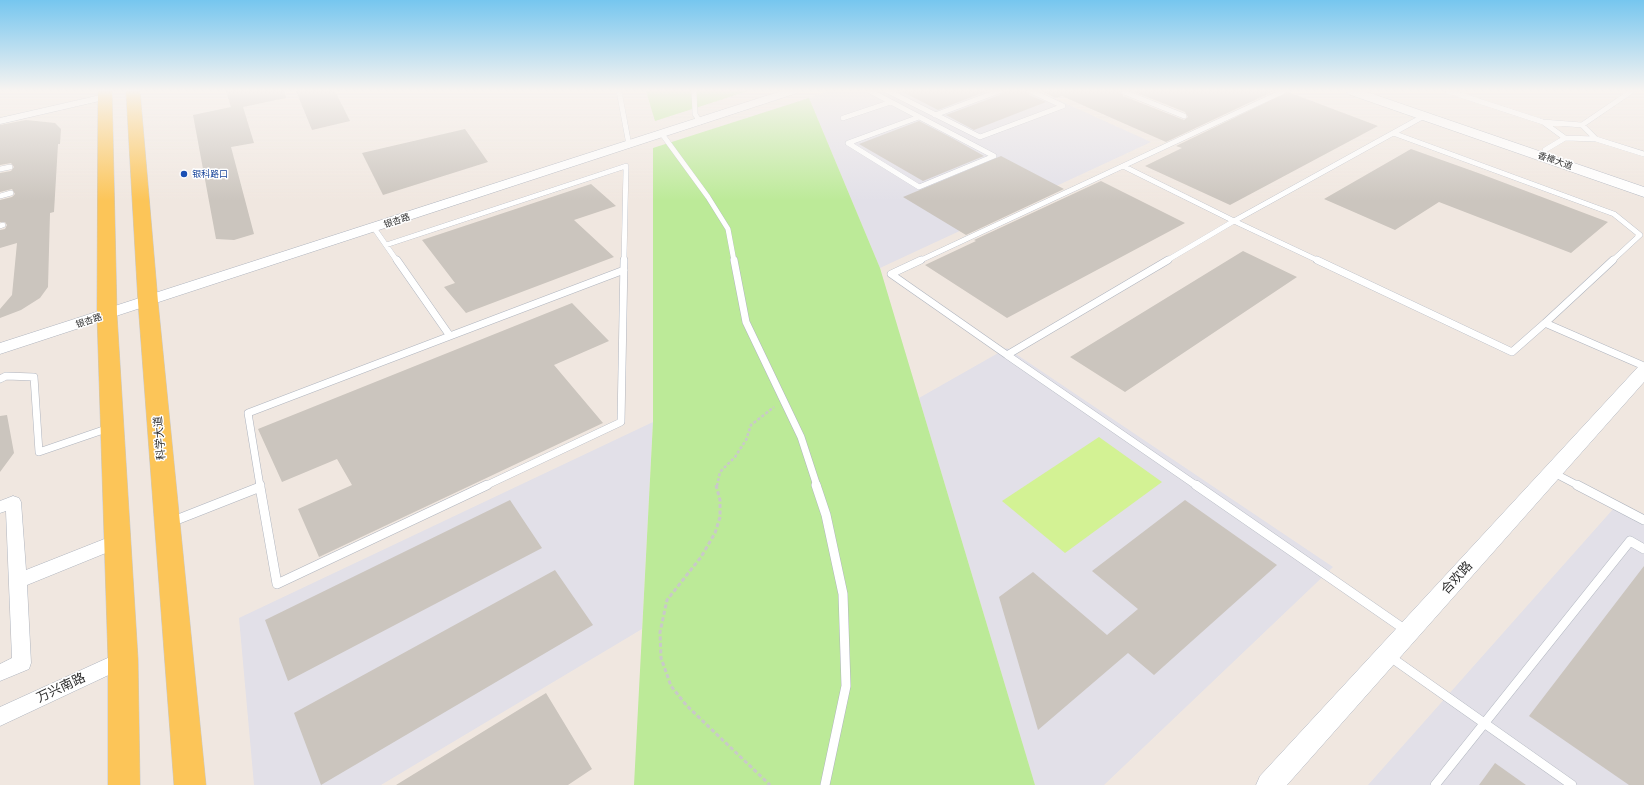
<!DOCTYPE html>
<meta charset="utf-8">
<style>
body{margin:0}
canvas{display:block;background:#f0e7e0}
</style>
<canvas width="1644" height="785"></canvas>
<script>
const ctx = document.querySelector('canvas').getContext('2d');
ctx.lineJoin = 'round';
function fillPath(path, color) {
  ctx.fillStyle = color;
  ctx.fill(path, 'evenodd');
}
function poly(rows) {
  const path = new Path2D();
  for (const r of rows) {
    path.moveTo(r[0], r[1]);
    for (let i = 2; i < r.length; i += 2) path.lineTo(r[i], r[i + 1]);
  }
  return path;
}
function strokePath(path, color, width, dash) {
  ctx.strokeStyle = color;
  ctx.lineWidth = width;
  ctx.lineCap = dash ? 'butt' : 'round';
  ctx.setLineDash(dash || []);
  ctx.stroke(path);
}
function label(font, color, halo, rows, align = 'center') {
  ctx.font = font + ' "Work Sans","Noto Sans SC",sans-serif';
  ctx.lineWidth = 3;
  ctx.setLineDash([]);
  ctx.textBaseline = 'middle';
  ctx.strokeStyle = halo;
  ctx.fillStyle = color;
  for (const [text, x, y, turn = 0] of rows) {
    ctx.save();
    ctx.translate(x, y);
    ctx.rotate((+turn || 0) * Math.PI / 180);
    ctx.textAlign = isNaN(turn) ? turn : align;
    if (halo) ctx.strokeText(text, 0, 0);
    ctx.fillText(text, 0, 0);
    ctx.restore();
  }
}
fillPath(poly([
 [829,91,1038,91,1151,142,880,268,809,98],
 [1007,348,1333,567,1104,785,1035,785,919,398],
 [653,422,642,629,381,785,254,785,239,618],
 [1614,508,1644,524,1644,785,1368,785]
]), '#e2e0e8');
fillPath(poly([
 [646,91,748,91,655,121],
 [809,98,880,268,1035,785,634,785,653,422,653,148]
]), '#bcea98');
fillPath(poly([
 [1099,437,1162,482,1065,553,1002,501]
]), '#d3f294');
fillPath(poly([
 [226,91,285,91,286,98,243,107,254,143,231,147,254,234,234,240,216,239,193,115,231,107],
 [296,91,335,91,350,121,312,130],
 [901,91,987,91,938,110],
 [1003,91,1027,91,1029,95,1046,102,974,130,946,115,1000,95],
 [1041,91,1120,91,1123,96,1184,120,1188,117,1185,112,1132,91,1274,91,1166,142,1062,96,1056,98],
 [1288,92,1378,126,1230,205,1145,166,1182,148,1176,146],
 [26,120,55,123,61,129,60,144,58,144,54,212,50,213,48,287,40,298,21,310,0,318,0,309,12,295,17,243,0,248,0,230,5,229,7,225,5,222,0,222,0,200,12,197,15,194,12,189,0,192,0,173,11,171,14,167,11,163,0,165,0,125],
 [919,121,952,138,984,156,923,181,859,144],
 [465,129,488,162,383,195,362,153],
 [1411,149,1481,174,1608,222,1571,253,1439,202,1395,230,1324,199],
 [1001,156,1064,189,966,235,903,197],
 [1101,181,1185,223,1007,318,925,265,976,241,974,240],
 [591,184,616,206,574,220,614,257,466,313,444,287,455,283,422,240],
 [1243,251,1297,277,1125,392,1070,357],
 [572,303,609,341,554,365,603,423,319,557,298,509,352,485,337,459,282,482,258,429],
 [7,415,14,453,0,472,0,416],
 [510,500,542,548,288,681,265,620],
 [1185,500,1277,565,1154,675,1128,653,1038,730,999,597,1033,572,1107,635,1138,609,1092,571],
 [1644,566,1644,785,1629,785,1529,716],
 [555,570,593,625,321,785,294,713],
 [546,693,592,769,568,785,396,785],
 [1495,763,1526,785,1479,785]
]), '#cbc5be');
const serviceFar2 = poly([
 [619,91,629,145],
 [694,91,695,114,700,122],
 [870,91,994,156,919,187,848,143,919,117],
 [888,91,980,137,1063,106,1031,91],
 [1126,91,1124,92,1184,116],
 [1448,91,1543,122,1582,125,1632,91],
 [935,115,999,91],
 [843,118,891,102],
 [1543,122,1565,138,1545,150],
 [1393,133,1614,214,1640,235,1612,261],
 [662,134,708,197,728,229,734,261],
 [1565,138,1596,139,1582,125],
 [1596,139,1644,154],
 [1123,166,1284,91],
 [0,169,10,167],
 [0,196,11,193],
 [0,226,3,225],
 [374,228,397,261],
 [386,245,626,166,624,261],
 [919,261,1123,166,1234,221],
 [1166,261,1234,221],
 [1319,261,1234,221,1424,116]
]);
const serviceFar1 = poly([
 [734,260,746,322,801,437,817,486],
 [921,260,891,274,1007,355],
 [1168,260,1007,355,1197,486],
 [1317,260,1512,352,1545,323,1644,366],
 [1545,323,1613,260],
 [450,336,624,270],
 [0,379,6,376,34,377,39,452,109,428],
 [1552,472,1579,486],
 [260,486,248,413,450,336,397,260],
 [485,486,621,422,624,260]
]);
const service = poly([
 [816,485,826,515,843,594,846,686,825,785],
 [1196,485,1407,631],
 [1577,485,1644,520],
 [260,487,277,584,487,485],
 [171,522,260,487,260,485],
 [1389,656,1572,785],
 [1435,785,1630,541,1644,549]
]);
const minor = poly([
 [105,94,109,97,108,99,0,124,0,118,105,94],
 [13,496,19,498,21,502,26,570,117,534,123,536,125,541,123,546,27,585,31,663,29,669,0,681,0,664,12,658,6,511,0,513,0,501,13,496],
 [123,651,130,653,132,659,130,665,0,726,0,707,123,651]
]);
const tertiary = poly([
 [781,91,799,91,797,93,0,354,0,343,781,91],
 [1644,365,1644,382,1287,785,1256,785,1260,776,1638,367,1644,365]
]);
const secondary = poly([
 [1346,91,1364,91,1644,187,1644,197,1348,94,1346,91]
]);
const primary = poly([
 [98,91,112,91,117,315,138,659,140,785,108,785,108,659,97,315,98,91],
 [126,91,140,91,158,302,206,785,174,785,138,302,126,91]
]);
strokePath(serviceFar2, '#afb4be', 5.5);
strokePath(serviceFar1, '#afb4be', 8);
strokePath(service, '#afb4be', 10);
strokePath(minor, '#afb4be', 1);
strokePath(tertiary, '#afb4be', 1);
strokePath(secondary, '#afb4be', 1);
strokePath(primary, '#c9c9c9', 1);
strokePath(poly([
 [717,486,720,472,735,457,746,440,751,425,774,407]
]), '#c9c9c9', 2.5, [3, 2]);
strokePath(poly([
 [716,485,720,500,720,517,715,533,701,557,667,600,660,632,661,658,671,686,687,706,770,785]
]), '#c9c9c9', 3, [4, 2.5]);
strokePath(serviceFar2, '#fff', 5);
strokePath(serviceFar1, '#fff', 7);
strokePath(service, '#fff', 9);
fillPath(minor, '#fff');
fillPath(tertiary, '#fff');
fillPath(secondary, '#fff');
fillPath(primary, '#fcc558');
const sky = ctx.createLinearGradient(0, 0, 0, 201);
sky.addColorStop(0, '#76c6ef');
sky.addColorStop(0.45, '#f8f4f1');
sky.addColorStop(1, '#f8f4f100');
ctx.fillStyle = sky;
ctx.fillRect(0, 0, 1644, 201);
for (const [x, y, r, color] of [
 [184,174,4,"#1a4fb4"]
]) {
  const dot = new Path2D();
  dot.arc(x, y, r, 0, 2 * Math.PI);
  ctx.fillStyle = color;
  ctx.fill(dot);
  strokePath(dot, '#fff', 1.5);
}
label('9px', '#2e2e2e', '#fff', [
 ["香樟大道",1555,161,19],
 ["银杏路",397,221,-18],
 ["银杏路",89,321,-18]
]);
label('9px', '#164399', '#fff', [
 ["银科路口",192,174]
], 'left');
label('11px', '#2e2e2e', '#fff', [
 ["科学大道",160,438,-95]
]);
label('13px', '#2e2e2e', '#fff', [
 ["合欢路",1457,578,-48],
 ["万兴南路",61,688,-25]
]);
</script>
